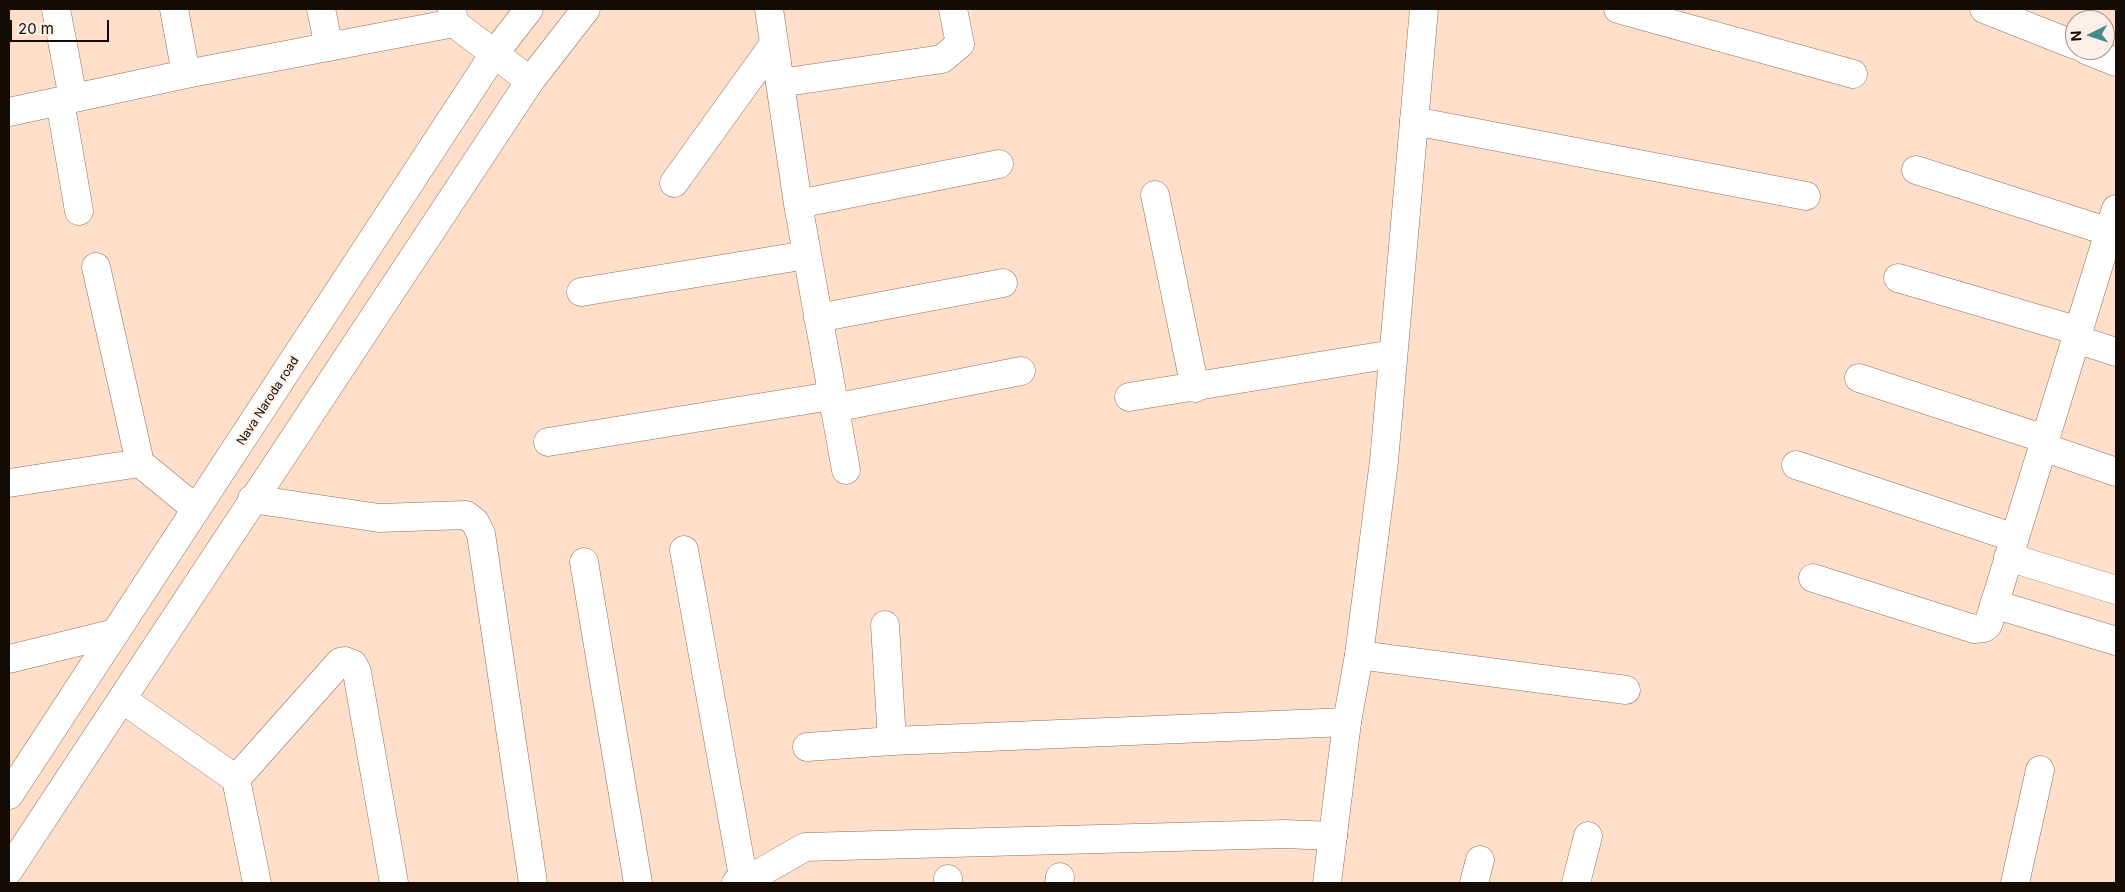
<!DOCTYPE html>
<style>
body{margin:0}
#map{position:relative;width:2125px;height:892px;overflow:hidden;background:#ffdeca;font-family:Inter,sans-serif}
canvas{display:block}
.frame{position:absolute;inset:0;border:10px solid #150b05;pointer-events:none}
.north{position:absolute;left:2065px;top:10px;width:50px;height:50px;box-sizing:border-box;background:#fdefe8;border:1px solid #a0948d;border-radius:50%;rotate:266deg;font-size:14px;font-weight:700;line-height:20px;text-align:center;color:#150b05}
.north::after{content:'';display:block;margin:auto;width:18px;height:22px;background:#458c90;clip-path:polygon(50% 0,100% 100%,50% 72%,0 100%)}
.scale{position:absolute;left:10px;top:20px;width:99px;height:22px;box-sizing:border-box;border:2px solid #150b05;border-top:0;padding-left:6px;font-size:15px;line-height:18px;white-space:nowrap;color:#150b05;-webkit-text-stroke:4px #fdefe8;paint-order:stroke}
</style>
<div id="map">
<canvas width="2125" height="892"></canvas>
<div class="frame"></div>
<div class="north">N</div>
<div class="scale">20 m</div>
</div>
<script>
const ctx = document.querySelector('canvas').getContext('2d');
ctx.lineJoin = 'round';
function poly(rows) {
  const path = new Path2D();
  for (const r of rows) {
    path.moveTo(r[0], r[1]);
    for (let i = 2; i < r.length; i += 2) path.lineTo(r[i], r[i + 1]);
  }
  return path;
}
function strokePath(path, color, width, dash) {
  ctx.strokeStyle = color;
  ctx.lineWidth = width;
  ctx.lineCap = dash ? 'butt' : 'round';
  ctx.setLineDash(dash || []);
  ctx.stroke(path);
}
function label(font, color, halo, rows, align = 'center') {
  ctx.font = font + ' Inter,sans-serif';
  ctx.lineWidth = 4;
  ctx.setLineDash([]);
  ctx.textBaseline = 'middle';
  ctx.strokeStyle = halo;
  ctx.fillStyle = color;
  for (const [text, x, y, turn = 0] of rows) {
    ctx.save();
    ctx.translate(x, y);
    ctx.rotate((+turn || 0) * Math.PI / 180);
    ctx.textAlign = isNaN(turn) ? turn : align;
    if (halo) ctx.strokeText(text, 0, 0);
    ctx.fillText(text, 0, 0);
    ctx.restore();
  }
}
const street = poly([
 [56,9,73,98],
 [174,9,186,74],
 [321,9,329,47],
 [452,9,454,23,530,81],
 [769,9,798,204,846,470],
 [1618,9,1853,74],
 [1984,9,2075,45],
 [2086,50,2116,62],
 [780,83,942,59,960,44,953,9],
 [60,101,79,211],
 [9,112,186,74,454,23],
 [1414,121,1806,196],
 [1916,170,2116,234],
 [674,183,774,44],
 [1155,195,1195,388],
 [798,204,999,164],
 [96,267,140,463,196,509],
 [1898,278,2079,331],
 [581,292,807,255],
 [818,318,1003,283],
 [2076,339,2116,352],
 [1859,378,2045,439],
 [1129,397,1393,354],
 [834,408,1021,371],
 [548,442,831,396],
 [2043,447,2116,472],
 [1796,465,2015,538],
 [9,483,140,463],
 [252,499,379,518,466,515,475,522,481,534,533,883],
 [684,550,744,882],
 [2008,557,2116,590],
 [584,562,638,883],
 [1813,578,1974,629,1984,628,1988,625,2116,209],
 [1994,604,2116,641],
 [885,625,892,741],
 [1359,655,1626,690],
 [9,659,115,633],
 [122,699,236,779,340,662,345,661,353,664,357,672,394,883],
 [807,747,892,741,1347,722],
 [236,779,257,883],
 [736,883,744,882,805,847,1284,834,1333,836],
 [948,883,948,879],
 [1059,883,1060,877],
 [1474,883,1480,860],
 [1576,883,1588,836],
 [2015,883,2040,770]
]);
const secondary = poly([
 [9,795,494,54,529,9],
 [9,870,530,81,586,9],
 [1327,883,1347,722,1359,655,1384,461,1424,9]
]);
strokePath(street, '#8d705f', 29);
strokePath(secondary, '#8d705f', 29);
strokePath(street, '#fff', 28);
strokePath(secondary, '#fff', 28);
label('12px', '#150b05', '#fdefe8', [
 ["Nava Naroda road",268,401,-57]
]);
</script>
